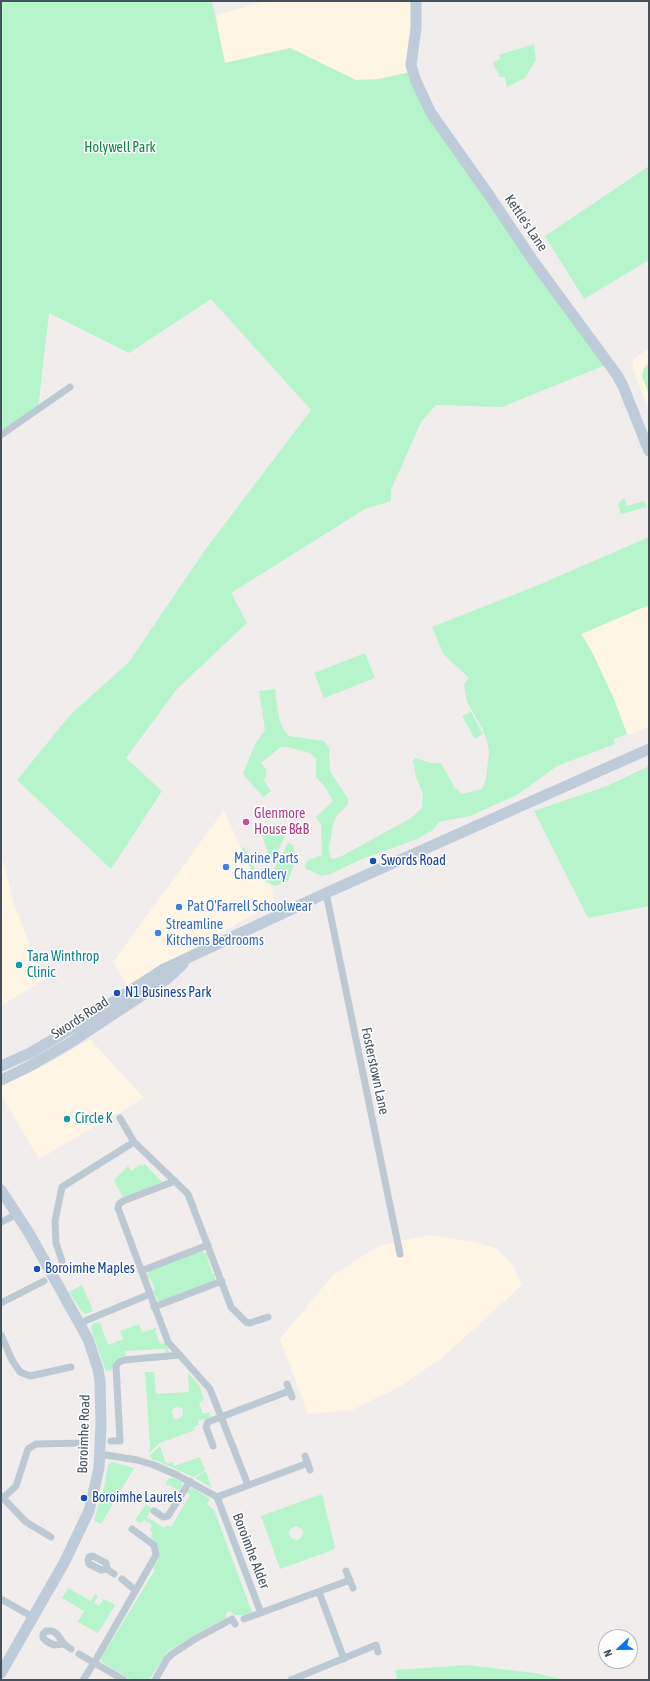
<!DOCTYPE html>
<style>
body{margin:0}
#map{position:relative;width:650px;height:1681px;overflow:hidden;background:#f1eded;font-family:"Asap Condensed",sans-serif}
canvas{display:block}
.frame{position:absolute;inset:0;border:2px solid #44525d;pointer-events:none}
.north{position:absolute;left:598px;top:1629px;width:40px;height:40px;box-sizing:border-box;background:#fff;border:1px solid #b4babe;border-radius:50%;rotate:248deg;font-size:11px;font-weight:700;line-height:16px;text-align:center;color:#44525d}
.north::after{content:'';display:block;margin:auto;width:14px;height:18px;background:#0575f2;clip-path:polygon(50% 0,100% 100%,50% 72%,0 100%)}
</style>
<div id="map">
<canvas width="650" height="1681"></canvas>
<div class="frame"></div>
<div class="north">N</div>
</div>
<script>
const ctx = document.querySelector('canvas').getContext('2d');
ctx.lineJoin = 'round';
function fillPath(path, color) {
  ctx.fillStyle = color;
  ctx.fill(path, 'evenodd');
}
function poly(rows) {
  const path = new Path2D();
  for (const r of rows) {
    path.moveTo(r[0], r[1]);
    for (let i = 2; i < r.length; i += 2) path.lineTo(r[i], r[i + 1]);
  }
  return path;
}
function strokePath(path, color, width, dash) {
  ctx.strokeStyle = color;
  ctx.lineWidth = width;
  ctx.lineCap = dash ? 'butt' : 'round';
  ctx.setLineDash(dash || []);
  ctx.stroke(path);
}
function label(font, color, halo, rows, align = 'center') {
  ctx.font = font + ' "Asap Condensed",sans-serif';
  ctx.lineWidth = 3;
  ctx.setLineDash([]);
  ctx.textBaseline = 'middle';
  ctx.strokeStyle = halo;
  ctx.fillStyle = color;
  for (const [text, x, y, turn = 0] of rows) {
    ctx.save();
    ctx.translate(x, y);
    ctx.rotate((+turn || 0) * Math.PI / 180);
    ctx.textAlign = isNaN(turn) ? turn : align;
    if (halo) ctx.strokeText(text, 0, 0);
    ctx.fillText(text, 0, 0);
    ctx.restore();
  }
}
fillPath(poly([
 [267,1,413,1,410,72,379,79,356,80,290,48,224,64,216,15],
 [649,349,649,411,633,370,633,359],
 [649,605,649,727,633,734,627,734,614,699,591,650,581,634],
 [224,810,252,874,272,887,274,903,127,985,113,962],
 [1,852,13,901,43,980,1,1006],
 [90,1039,144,1098,39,1159,1,1095,1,1085,41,1067,67,1053],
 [429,1235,475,1242,495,1248,511,1262,522,1285,443,1357,401,1386,352,1410,308,1414,280,1339,332,1276,378,1246]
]), '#fef5e4');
fillPath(poly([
 [1,1,212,1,225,63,290,48,356,80,379,79,410,72,416,90,608,364,502,407,436,405,421,422,391,490,391,501,365,509,231,593,247,623,177,689,126,758,162,791,111,869,17,780,71,714,129,662,205,550,311,410,211,299,129,353,49,313,38,409,1,435],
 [534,44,536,60,525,78,507,87,505,77,500,77,493,63,500,59,499,55],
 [649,166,649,260,584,299,545,236],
 [649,363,649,394,642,376,644,368],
 [624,498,627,506,644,501,647,507,621,514,618,504],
 [649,537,649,605,581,634,591,650,614,699,627,734,614,739,615,744,557,766,517,795,470,816,439,822,433,830,417,839,362,859,330,874,322,876,306,869,305,865,308,860,322,855,321,825,316,817,333,801,325,787,316,777,316,759,310,753,287,747,281,747,261,763,267,770,264,781,271,791,263,797,243,774,255,744,265,730,259,691,275,689,279,719,284,730,289,736,324,741,329,748,330,771,348,799,348,804,336,817,333,825,329,848,330,856,332,859,340,857,411,818,422,808,423,794,416,777,413,761,415,758,431,763,441,763,455,788,462,794,482,789,486,779,489,752,487,741,482,728,467,702,464,684,469,678,444,655,432,627,536,586],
 [365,653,375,678,324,698,314,673],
 [471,712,483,734,475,739,462,716],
 [649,766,649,906,588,918,534,811,607,786],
 [274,824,277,824,285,837,273,858,269,856,263,839,264,833],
 [288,843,290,843,293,845,296,856,293,868,288,881,275,886,253,874,241,846,245,849,256,872,270,877],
 [140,1164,142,1166,145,1164,162,1182,123,1198,114,1180,128,1166,132,1171],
 [202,1251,209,1255,207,1257,213,1274,215,1274,215,1280,161,1301,158,1301,153,1291,155,1290,150,1278,148,1278,147,1276,149,1271],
 [82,1285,93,1311,86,1314,82,1312,69,1292],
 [100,1322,108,1345,123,1339,120,1331,139,1324,142,1332,154,1329,155,1327,157,1330,155,1331,160,1344,165,1342,169,1352,166,1353,165,1349,125,1351,126,1356,120,1357,114,1362,112,1370,106,1371,91,1329,93,1323],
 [145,1372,154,1372,156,1394,189,1392,188,1373,199,1385,204,1400,199,1402,203,1414,209,1412,211,1417,198,1421,199,1425,194,1427,195,1430,160,1443,149,1453,150,1444],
 [179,1407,183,1409,183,1415,180,1418,176,1419,173,1417,172,1411,174,1408],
 [160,1446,165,1461,168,1464,172,1462,174,1466,200,1457,205,1470,194,1477,150,1458,150,1455],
 [112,1462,134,1468,101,1524,94,1520,105,1484,108,1465],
 [205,1471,206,1472,212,1488,195,1478],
 [172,1477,180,1481,182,1484,180,1491,166,1484,169,1478,172,1479],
 [193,1488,210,1499,207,1504,214,1510,252,1612,244,1615,234,1615,230,1611,226,1613,226,1618,193,1636,168,1651,149,1680,132,1680,102,1662,101,1658,155,1570,153,1568,159,1558,158,1545,151,1537,153,1533,150,1530,152,1525,144,1520,140,1523,135,1520,146,1504,152,1508,147,1517,164,1528,167,1525,171,1527,190,1495,186,1492,189,1489],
 [322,1494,335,1548,330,1551,280,1569,261,1516],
 [296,1526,302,1529,303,1533,301,1538,297,1540,291,1538,289,1534,290,1529],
 [68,1588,91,1601,95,1594,98,1596,94,1603,99,1606,104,1599,115,1605,98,1633,78,1622,84,1611,62,1598],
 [468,1665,535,1673,566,1680,394,1680,397,1678,395,1670]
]), '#b6f4cc');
strokePath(poly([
 [1,435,70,387],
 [326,893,400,1254],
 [120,1118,134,1142,188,1194,231,1307,246,1322,250,1323,268,1317],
 [175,1181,123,1201,119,1204,118,1208,168,1342,210,1389,248,1485],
 [1,1222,18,1214],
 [62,1261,56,1243,55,1221,62,1187,134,1142],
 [141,1271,208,1245],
 [1,1303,44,1281],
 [154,1307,222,1281],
 [80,1323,150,1294],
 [1,1335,12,1360,20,1372,30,1376,71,1367],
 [287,1384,292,1397],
 [111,1441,120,1441,116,1366,119,1362,124,1360,180,1355],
 [213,1446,206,1427,208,1422,289,1391],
 [100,1454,137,1460,154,1465,177,1475,217,1497,308,1463],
 [305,1456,310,1470],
 [1,1496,26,1522,51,1537],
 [217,1497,261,1613],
 [3,1498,16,1486,28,1449,36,1444,86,1443],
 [154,1511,163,1517,168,1516,190,1481],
 [107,1569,106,1563,93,1556,89,1557,88,1560,89,1564,101,1570,107,1569,114,1574],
 [346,1571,353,1588],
 [122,1579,135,1590],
 [319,1592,344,1659],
 [1,1599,33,1617],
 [244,1619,350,1580],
 [64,1644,54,1645,46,1641,43,1638,43,1634,46,1631,52,1631,57,1634,64,1644,71,1649],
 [79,1654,124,1680],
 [83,1680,94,1663,156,1555,154,1545,132,1529],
 [155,1680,167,1659,172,1654,195,1639,232,1619,235,1624],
 [291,1680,376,1645,378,1652]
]), '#bcc9d2', 7);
strokePath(poly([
 [416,1,416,28,411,65,415,79,431,113,489,195,534,262,617,375,623,386,649,451],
 [1,1066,30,1053,76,1026,162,970,326,893,649,749],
 [1,1080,30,1066,70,1043,167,979,183,964],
 [1,1190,29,1233,88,1339,98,1369,100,1381,101,1424,99,1468,89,1511,64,1563,1,1673]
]), '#beccd9', 11);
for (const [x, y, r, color] of [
 [246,822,4,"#d1479c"],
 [373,861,4,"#1a4fb4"],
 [226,867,4,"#3f7fe0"],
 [179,907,4,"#3f7fe0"],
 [158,933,4,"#3f7fe0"],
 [19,965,4,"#0f9aa8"],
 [117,993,4,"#1a4fb4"],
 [67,1119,4,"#0f9aa8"],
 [37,1269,4,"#1a4fb4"],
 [84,1498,4,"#1a4fb4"]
]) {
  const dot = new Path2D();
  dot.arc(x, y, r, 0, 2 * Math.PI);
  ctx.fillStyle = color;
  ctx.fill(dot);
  strokePath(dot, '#fff', 1.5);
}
label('14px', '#0d8645', '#fff', [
 ["Holywell Park",120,148]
]);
label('14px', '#44525d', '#fff', [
 ["Kettle's Lane",526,223,56],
 ["Swords Road",80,1018,-33],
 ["Fosterstown Lane",375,1071,78],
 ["Boroimhe Road",84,1434,-88],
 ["Boroimhe Alder",251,1551,69]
]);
label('14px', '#b23c85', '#fff', [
 ["Glenmore",254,814],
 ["House B&B",254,830]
], 'left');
label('14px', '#366cbe', '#fff', [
 ["Marine Parts",234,859],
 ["Chandlery",234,875],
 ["Pat O'Farrell Schoolwear",187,907],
 ["Streamline",166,925],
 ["Kitchens Bedrooms",166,941]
], 'left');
label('14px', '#164399', '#fff', [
 ["Swords Road",381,861],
 ["N1 Business Park",125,993],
 ["Boroimhe Maples",45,1269],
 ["Boroimhe Laurels",92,1498]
], 'left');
label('14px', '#0d838f', '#fff', [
 ["Tara Winthrop",27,957],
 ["Clinic",27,973],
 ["Circle K",75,1119]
], 'left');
</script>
